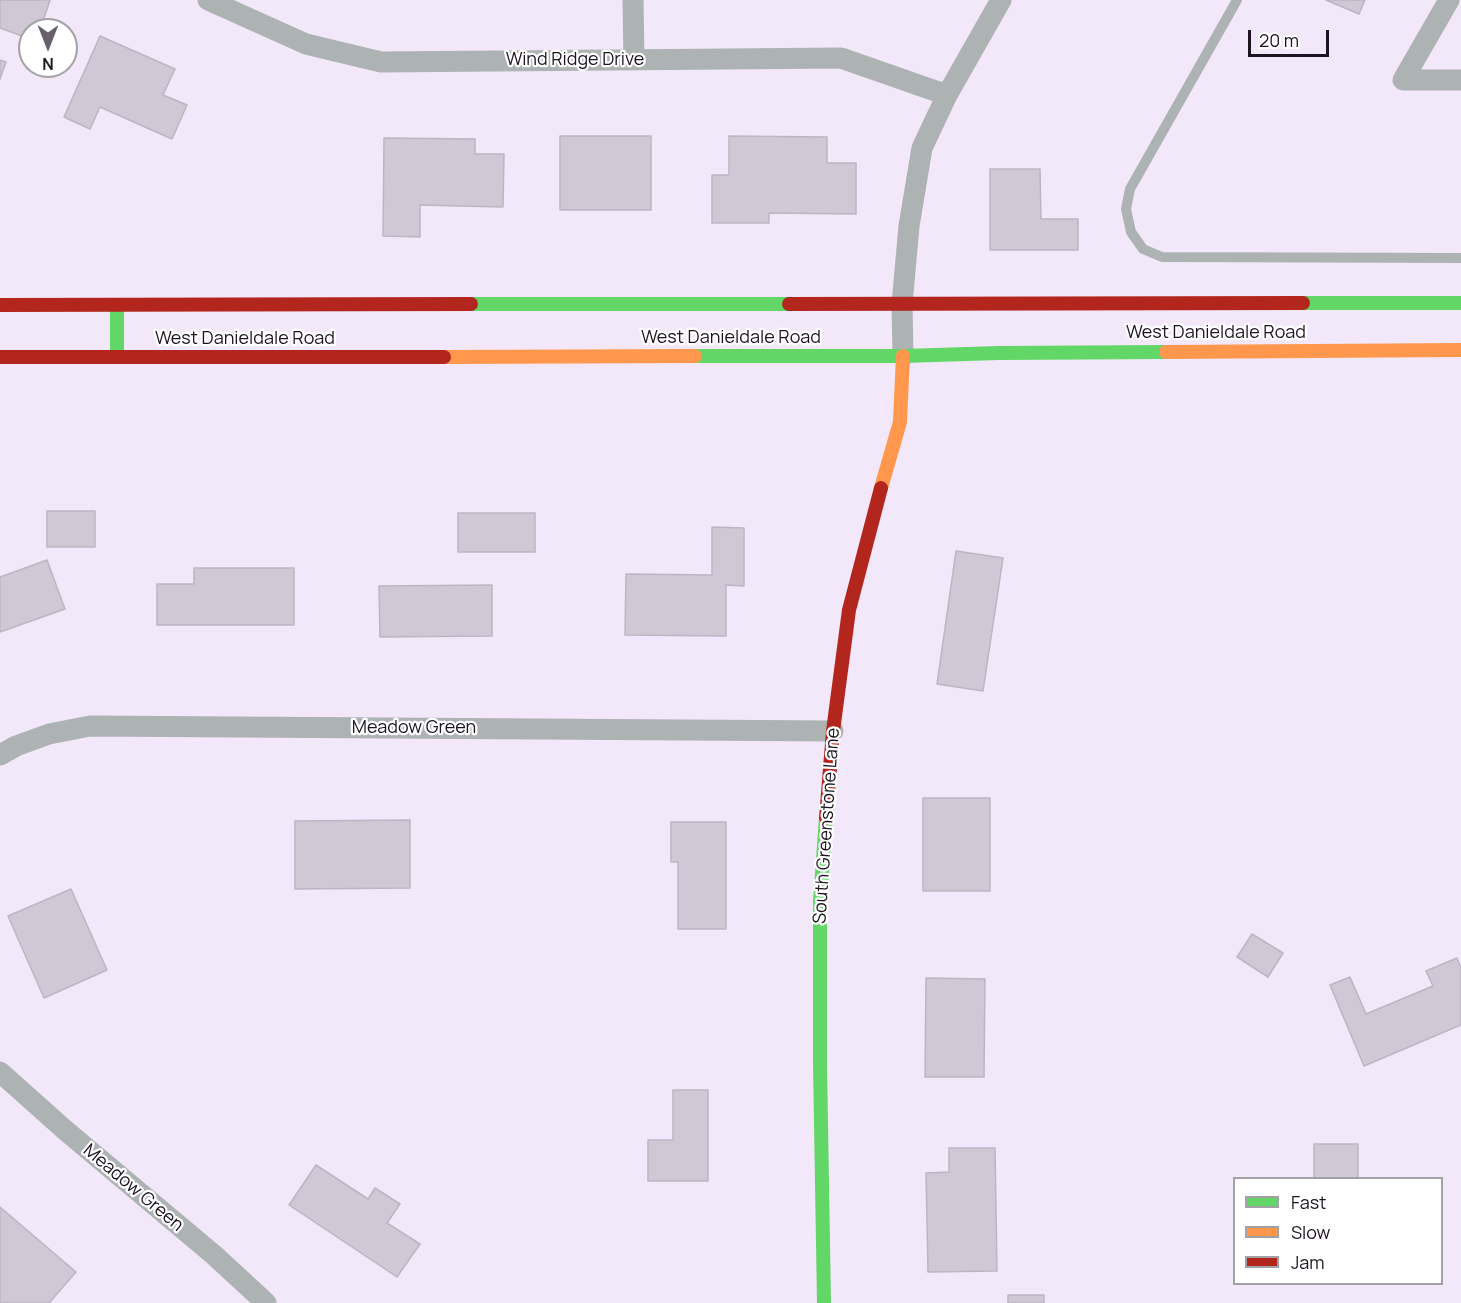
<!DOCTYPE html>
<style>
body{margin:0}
#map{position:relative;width:1461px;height:1303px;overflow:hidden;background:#f3e8f9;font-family:Manrope,sans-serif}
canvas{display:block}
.legend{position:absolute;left:1233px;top:1177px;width:210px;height:108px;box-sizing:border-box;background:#fff;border:2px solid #a4a1a5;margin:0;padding:8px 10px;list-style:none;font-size:18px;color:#1c151f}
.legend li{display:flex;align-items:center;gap:12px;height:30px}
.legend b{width:30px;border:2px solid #a4a1a5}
.north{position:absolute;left:18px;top:18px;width:60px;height:60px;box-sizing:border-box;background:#fff;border:2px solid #a4a1a5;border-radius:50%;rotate:180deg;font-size:16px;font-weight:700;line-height:24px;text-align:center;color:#1c151f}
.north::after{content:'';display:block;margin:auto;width:21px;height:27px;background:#675f6b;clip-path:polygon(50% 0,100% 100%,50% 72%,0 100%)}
.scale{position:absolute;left:1248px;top:30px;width:81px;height:27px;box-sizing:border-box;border:3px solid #1c151f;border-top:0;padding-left:8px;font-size:18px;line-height:21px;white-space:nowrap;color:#1c151f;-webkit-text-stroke:4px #fff;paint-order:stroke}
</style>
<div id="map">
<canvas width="1461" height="1303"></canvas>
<ul class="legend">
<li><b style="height:8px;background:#63d668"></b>Fast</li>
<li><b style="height:8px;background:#ff974d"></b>Slow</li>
<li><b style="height:8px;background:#b3261e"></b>Jam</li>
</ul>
<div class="north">N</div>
<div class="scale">20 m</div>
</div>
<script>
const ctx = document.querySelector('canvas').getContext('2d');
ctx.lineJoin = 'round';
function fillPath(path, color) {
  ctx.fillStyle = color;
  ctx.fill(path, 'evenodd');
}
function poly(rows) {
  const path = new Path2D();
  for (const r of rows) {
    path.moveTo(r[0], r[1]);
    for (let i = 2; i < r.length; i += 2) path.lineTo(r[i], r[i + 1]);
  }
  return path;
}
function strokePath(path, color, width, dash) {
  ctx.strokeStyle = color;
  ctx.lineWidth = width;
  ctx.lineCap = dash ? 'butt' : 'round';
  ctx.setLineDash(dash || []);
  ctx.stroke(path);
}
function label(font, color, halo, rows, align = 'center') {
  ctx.font = font + ' Manrope,sans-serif';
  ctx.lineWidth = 4.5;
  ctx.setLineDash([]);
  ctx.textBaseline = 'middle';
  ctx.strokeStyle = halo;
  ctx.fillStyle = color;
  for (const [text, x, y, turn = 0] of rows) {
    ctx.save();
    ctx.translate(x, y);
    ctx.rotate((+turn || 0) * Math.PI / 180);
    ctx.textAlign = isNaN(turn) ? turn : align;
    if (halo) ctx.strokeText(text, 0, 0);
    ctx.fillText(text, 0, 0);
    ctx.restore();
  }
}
const building = poly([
 [0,0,50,0,40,30,30,30,30,39,0,28,0,0],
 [1326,0,1365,0,1359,14,1326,0],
 [100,36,175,69,163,95,187,105,172,139,100,107,90,129,64,117,100,36],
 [0,60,6,62,0,79,0,60],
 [560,136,651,136,651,210,560,210,560,136],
 [729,136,827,137,827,163,856,163,856,214,769,213,769,223,712,223,712,175,729,175,729,136],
 [384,138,475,139,475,154,504,154,503,207,420,205,420,237,383,236,384,138],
 [990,169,1040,169,1041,219,1078,219,1078,250,990,250,990,169],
 [47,511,95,511,95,547,47,547,47,511],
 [458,513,535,513,535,552,458,552,458,513],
 [712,527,744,528,744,586,726,585,726,636,625,635,626,574,712,575,712,527],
 [956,551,1003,558,983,691,937,684,956,551],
 [47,560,65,609,0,632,0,577,47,560],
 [194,568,294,568,294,625,157,625,157,584,194,584,194,568],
 [492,585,492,636,380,637,379,586,492,585],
 [923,798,990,798,990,891,923,891,923,798],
 [410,820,410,888,295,889,295,821,410,820],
 [671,822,726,822,726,929,678,929,678,862,671,862,671,822],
 [71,889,107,970,44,998,8,916,71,889],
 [1252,934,1283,953,1268,977,1237,957,1252,934],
 [1457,958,1461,968,1461,1025,1364,1066,1330,985,1350,977,1366,1014,1433,986,1426,971,1457,958],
 [926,978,985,979,984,1077,925,1077,926,978],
 [673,1090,708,1090,708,1181,648,1181,648,1140,673,1140,673,1090],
 [1314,1144,1358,1144,1358,1178,1314,1178,1314,1144],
 [949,1148,995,1148,997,1271,928,1272,926,1173,949,1172,949,1148],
 [316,1165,368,1199,375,1188,400,1204,387,1223,420,1244,397,1277,289,1205,316,1165],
 [0,1207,76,1272,49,1303,0,1303,0,1207],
 [1008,1295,1044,1295,1044,1303,1008,1303,1008,1295]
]);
fillPath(building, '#d0c8d5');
strokePath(building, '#bdb5c2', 1.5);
strokePath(poly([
 [1237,0,1130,189,1126,209,1131,232,1143,249,1162,257,1461,258]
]), '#adb2b3', 10);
strokePath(poly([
 [208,0,306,44,381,62,841,58,947,95],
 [633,0,634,60],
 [1449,0,1403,80,1461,80],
 [903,356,902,304,909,226,922,148,947,95,1001,0],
 [0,755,16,746,49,734,90,726,833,731],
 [0,1072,65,1130,214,1255,266,1303]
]), '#adb2b3', 21);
strokePath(poly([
 [1303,303,1461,303],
 [471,304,789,304],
 [117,305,117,357],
 [695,356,903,356,999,353,1166,352],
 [824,1303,820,1063,820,901,826,818]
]), '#63d668', 14);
strokePath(poly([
 [1166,352,1461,350],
 [444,357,695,356],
 [881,488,900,422,903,356]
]), '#ff974d', 14);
strokePath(poly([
 [789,304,1303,303],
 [0,305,471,304],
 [0,357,444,357],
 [826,818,833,731,849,610,881,488]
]), '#b3261e', 14);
label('18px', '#1c151f', '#fff', [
 ["Wind Ridge Drive",575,60],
 ["West Danieldale Road",1216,333],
 ["West Danieldale Road",731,338],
 ["West Danieldale Road",245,339],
 ["Meadow Green",414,728],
 ["South Greenstone Lane",827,826,-86],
 ["Meadow Green",133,1188,40]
]);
</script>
